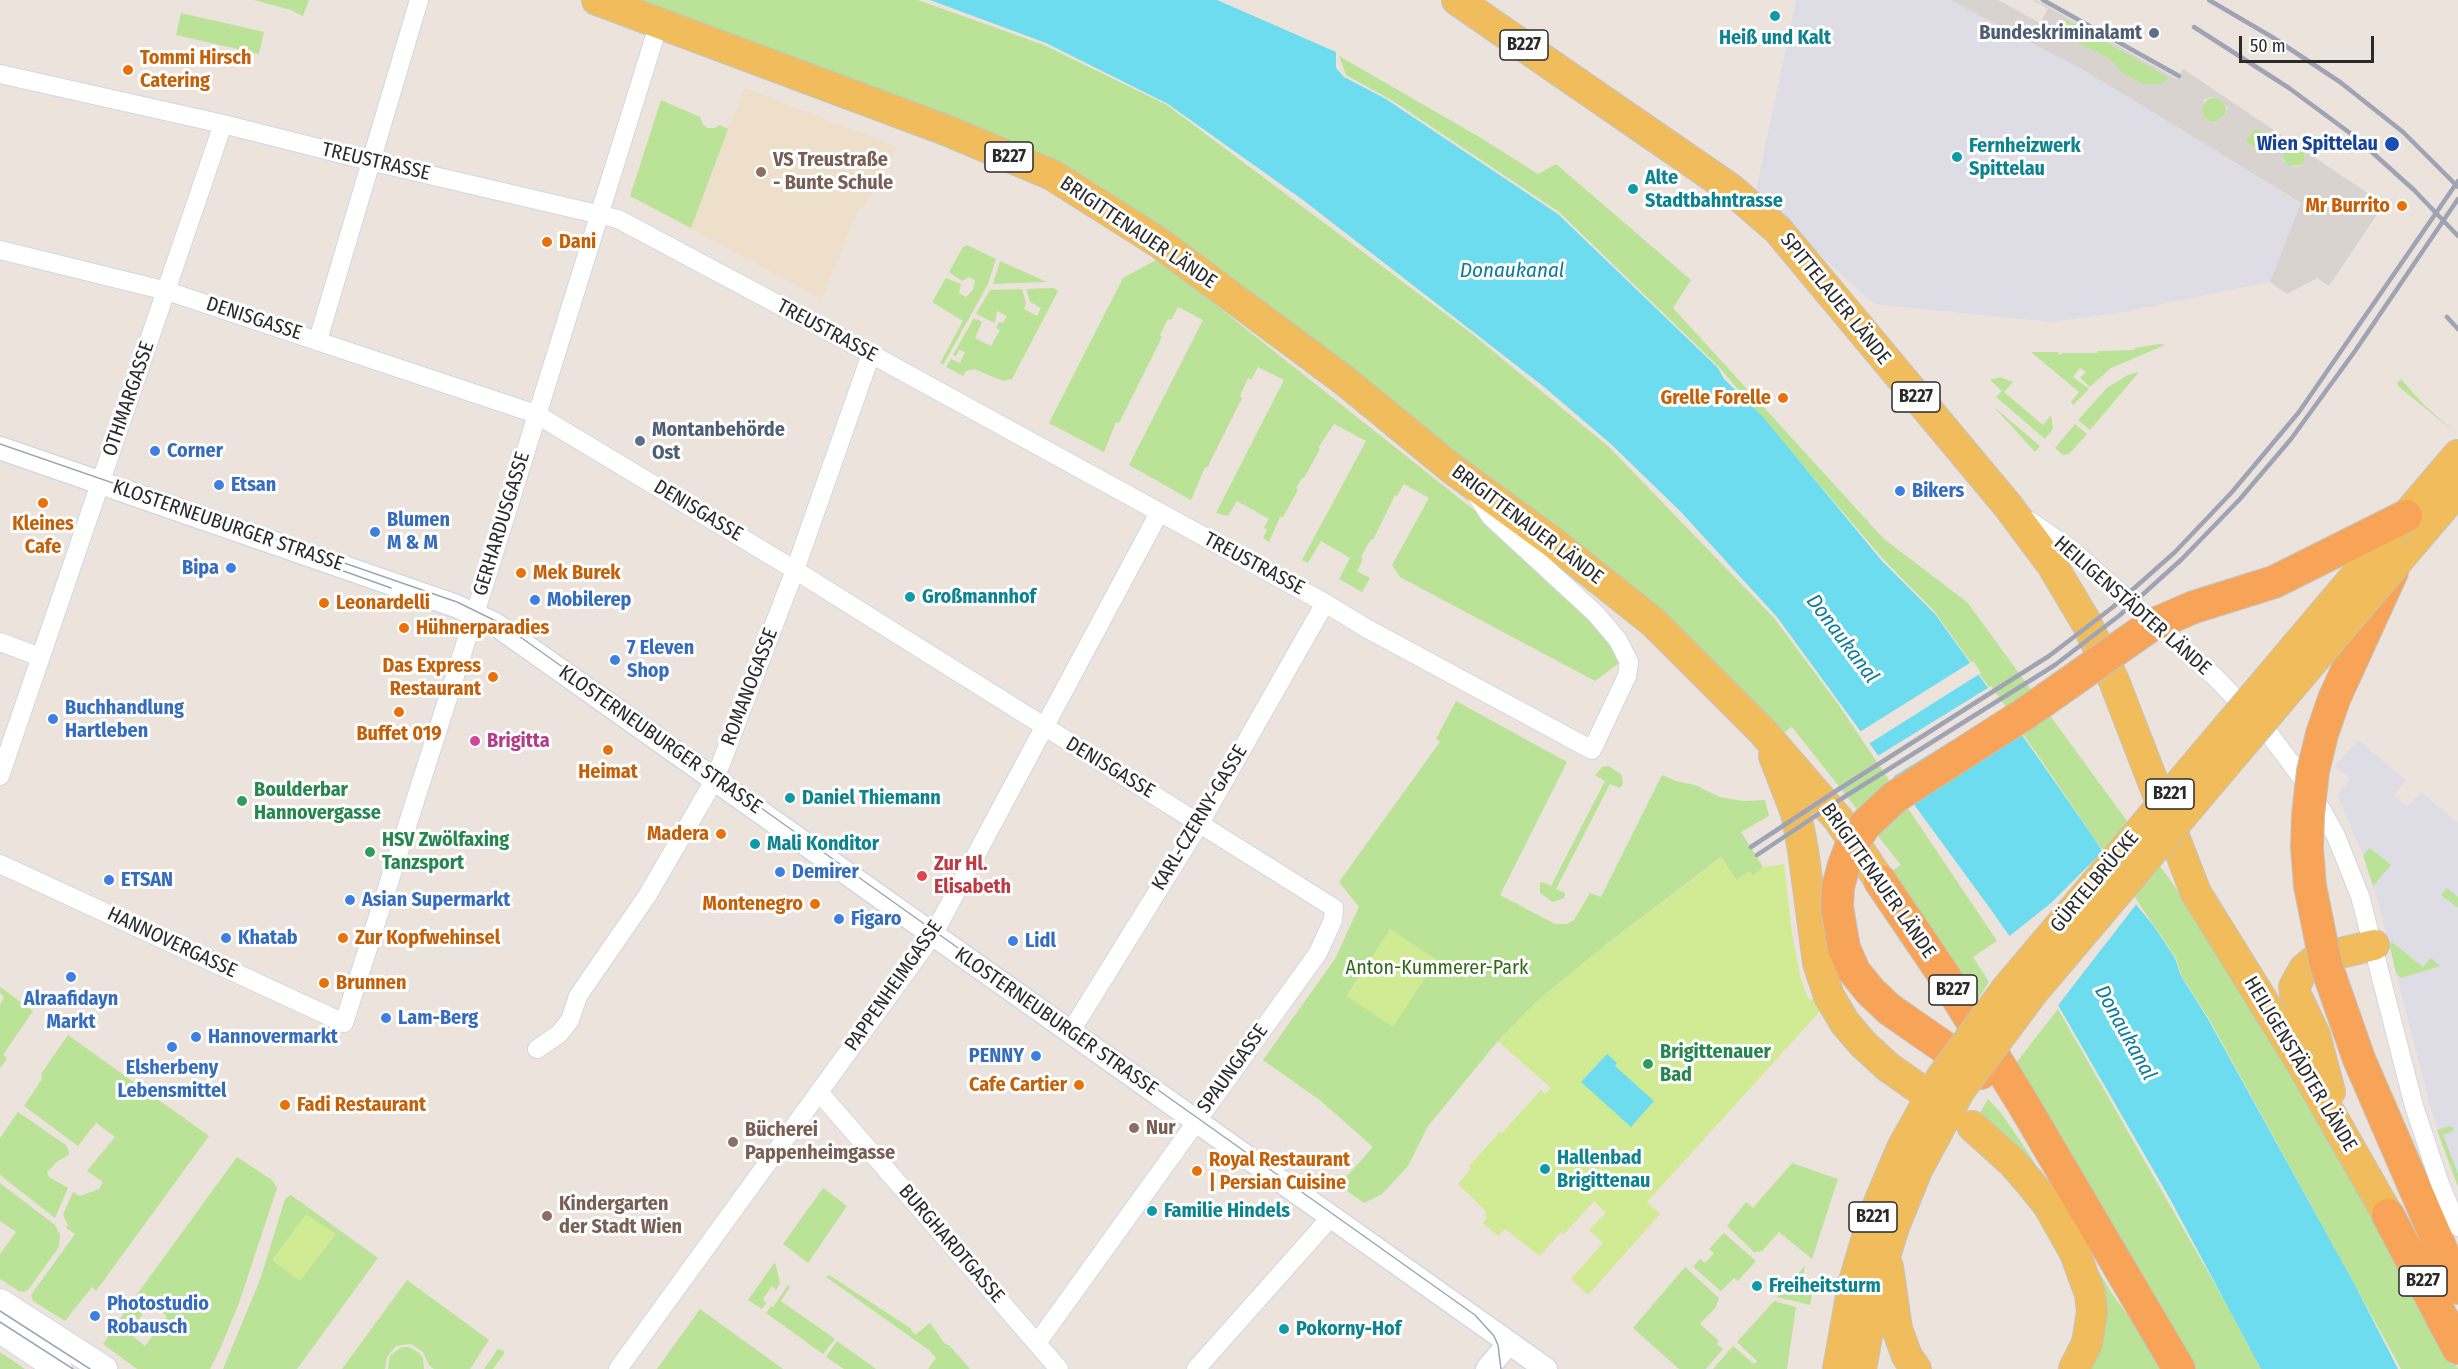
<!DOCTYPE html>
<meta charset="utf-8">
<style>
body{margin:0}
#map{position:relative;width:2458px;height:1369px;overflow:hidden;background:#ece3dc;font-family:"Fira Sans Condensed",sans-serif}
canvas{display:block}
.scale{position:absolute;left:2239px;top:36px;width:135px;height:27px;box-sizing:border-box;border:3px solid #2a2a2a;border-top:0;padding-left:8px;font-size:18px;line-height:21px;white-space:nowrap;color:#2a2a2a;-webkit-text-stroke:4px #fff;paint-order:stroke}
</style>
<div id="map">
<canvas width="2458" height="1369"></canvas>
<div class="scale">50 m</div>
</div>
<script>
const ctx = document.querySelector('canvas').getContext('2d');
ctx.lineJoin = 'round';
function fillPath(path, color) {
  ctx.fillStyle = color;
  ctx.fill(path, 'evenodd');
}
function poly(rows) {
  const path = new Path2D();
  for (const r of rows) {
    if (r.length === 3) {
      path.moveTo(r[0] + r[2], r[1]);
      path.arc(r[0], r[1], r[2], 0, 2 * Math.PI);
      continue;
    }
    path.moveTo(r[0], r[1]);
    for (let i = 2; i < r.length; i += 2) path.lineTo(r[i], r[i + 1]);
  }
  return path;
}
function strokePath(path, color, width, dash) {
  ctx.strokeStyle = color;
  ctx.lineWidth = width;
  ctx.lineCap = dash ? 'butt' : 'round';
  ctx.setLineDash(dash || []);
  ctx.stroke(path);
}
function label(font, color, halo, rows, align = 'center') {
  ctx.font = font + ' "Fira Sans Condensed",sans-serif';
  ctx.lineWidth = 6;
  ctx.setLineDash([]);
  ctx.textBaseline = 'middle';
  ctx.strokeStyle = halo;
  ctx.fillStyle = color;
  for (const [text, x, y, turn = 0] of rows) {
    ctx.save();
    ctx.translate(x, y);
    ctx.rotate((+turn || 0) * Math.PI / 180);
    ctx.textAlign = isNaN(turn) ? turn : align;
    if (halo) ctx.strokeText(text, 0, 0);
    ctx.fillText(text, 0, 0);
    ctx.restore();
  }
}
fillPath(poly([
 [1796,0,1950,0,2087,72,2301,204,2270,282,2124,312,2052,322,1874,304,1755,195],
 [2358,740,2406,780,2394,795,2407,807,2421,792,2458,823,2458,1187,2430,1106,2378,902,2363,855,2337,795,2350,779,2335,766]
]), '#dedde5');
fillPath(poly([
 [745,88,897,147,863,209,859,208,822,299,630,196,661,100,700,117,703,124,707,128,715,128,719,125,728,128]
]), '#eedfcb');
fillPath(poly([
 [254,0,309,0,303,16,291,10],
 [632,0,918,0,1044,45,1167,105,1471,333,1609,447,1774,618,1838,704,1997,941,1973,957,1989,982,1974,1005,1888,873,1901,865,1792,727,1782,734,1160,231],
 [181,13,264,32,259,54,176,35],
 [2066,19,2170,78,2160,85,2142,84,2122,73,2110,59,2063,36,2061,29],
 [1339,56,1481,138,1538,174,1556,164,1691,280,1673,308,1884,539,1967,602,2203,925,2279,1045,2424,1303,2458,1369,2401,1369,2209,1019,2181,975,2176,958,2035,751,1934,611,1884,560,1718,366,1559,212,1393,101,1346,75],
 [2214,110,12],
 [661,100,700,117,703,124,707,128,715,128,719,125,728,129,691,228,630,196],
 [2256,128,2265,134,2263,147,2256,149,2247,142,2246,139],
 [2288,143,2297,146,2304,150,2305,161,2301,165,2289,166,2282,157,2284,147],
 [967,245,996,259,988,284,943,365,940,363,963,321,932,302,946,278,961,284,959,293,966,297,973,290,975,280,969,277,962,281,949,272,963,247],
 [1158,259,1498,529,1592,618,1622,661,1595,681,1400,577,1392,565,1429,498,1404,484,1397,496,1395,495,1373,540,1371,539,1361,557,1363,559,1357,571,1370,578,1362,592,1339,579,1350,558,1321,541,1308,563,1302,560,1366,441,1334,424,1318,448,1320,449,1304,478,1302,478,1296,488,1298,490,1283,517,1280,517,1269,542,1263,538,1267,530,1264,527,1269,519,1237,501,1228,516,1216,513,1284,380,1258,367,1251,380,1248,378,1240,396,1242,398,1207,468,1205,467,1191,500,1129,465,1203,320,1178,307,1171,320,1168,319,1160,335,1162,337,1119,423,1116,422,1104,452,1049,423,1123,278],
 [1000,261,1047,282,993,284],
 [1054,288,1058,291,1012,379,1003,381,974,369,966,371,963,376,946,367,951,359,960,363,965,352,959,350,956,356,953,355,974,318,982,322,975,338,991,346,1000,330,996,328,999,322,1003,323,1007,316,997,311,995,323,976,314,990,290,1022,289,1026,303,1024,309,1037,316,1041,308,1030,302,1026,289],
 [2159,344,2165,345,2111,368,2090,387,2080,378,2086,372,2080,368,2073,377,2089,389,2073,405,2071,402,2079,392,2031,352,2058,352,2059,355,2063,353,2098,353,2098,351,2134,350,2135,348],
 [2139,372,2090,430,2078,420,2108,387,2128,375],
 [2000,377,2013,382,2004,392,2043,425,2051,415,2053,429,2045,439,1996,397,2002,391,1990,380],
 [2401,379,2423,404,2457,434,2398,386,2397,383],
 [1993,406,2040,446,2036,451,2034,451],
 [2075,424,2087,434,2069,454,2063,455,2055,448],
 [1456,701,1567,762,1500,895,1555,924,1567,924,1574,920,1590,893,1601,897,1662,775,1676,781,1695,785,1719,797,1743,801,1765,800,1769,816,1741,832,1763,867,1753,876,1736,880,1721,857,1608,943,1536,1002,1498,1041,1428,1126,1408,1166,1382,1194,1364,1203,1339,1185,1373,1147,1321,1101,1263,1060,1335,959,1359,907,1339,882,1440,742,1436,739],
 [1608,766,1621,774,1623,784,1620,788,1610,784,1556,889,1565,893,1564,898,1553,902,1540,893,1540,883,1543,882,1551,886,1605,781,1595,775,1602,767],
 [2370,848,2391,865,2373,886,2363,855],
 [2447,888,2458,897,2458,908,2441,895],
 [2392,942,2423,967,2431,958,2440,966,2401,978,2396,973,2390,946],
 [0,987,33,1011,3,1055,7,1058,0,1068,0,1005,4,997,0,993],
 [2058,1009,2228,1307,2261,1369,2189,1369,2013,1067],
 [68,1035,209,1136,96,1291,92,1287,65,1321,33,1301,31,1295,75,1234,66,1228,68,1225,63,1215,73,1192,80,1196,99,1189,103,1182,87,1171,115,1137,96,1123,78,1146,24,1106,42,1079,41,1074],
 [1988,1099,2002,1114,2031,1157,2111,1292,2166,1369,2084,1369,2100,1313,1976,1119],
 [18,1112,66,1145,68,1149,69,1155,58,1161,47,1172,49,1177,68,1188,55,1218,0,1175,0,1138],
 [2450,1126,2454,1128,2453,1131,2443,1135,2458,1174,2458,1187,2437,1130],
 [237,1157,272,1180,277,1188,239,1303,220,1349,210,1369,137,1369,103,1344,117,1323,145,1346,167,1316,150,1303,147,1306,135,1297],
 [1792,1163,1838,1179,1812,1259,1779,1232,1762,1251,1754,1252,1727,1226,1746,1202,1753,1208],
 [0,1183,55,1225,60,1235,59,1247,28,1290,24,1292,19,1291,0,1279,0,1254,16,1232,0,1221],
 [823,1188,847,1206,808,1263,783,1244],
 [291,1195,378,1258,297,1369,223,1369,260,1280,285,1199],
 [1724,1233,1756,1261,1738,1281,1734,1278,1721,1291,1693,1267,1700,1259,1705,1263,1714,1253,1709,1249],
 [775,1262,780,1283,776,1290,772,1286,763,1299,766,1303,762,1309,748,1300],
 [1805,1266,1801,1286,1813,1290,1810,1305,1777,1297],
 [1685,1267,1719,1298,1716,1307,1700,1324,1719,1341,1717,1344,1723,1349,1706,1369,1679,1369,1633,1328],
 [829,1275,910,1328,915,1335,930,1323,945,1344,949,1345,970,1369,928,1369,936,1358,929,1350,826,1277],
 [407,1280,489,1340,470,1369,434,1369,429,1365,423,1352,411,1344,396,1346,387,1357,385,1369,342,1369],
 [788,1285,790,1287,781,1301,835,1339,823,1354,766,1313,771,1306,773,1307],
 [132,1300,145,1310,133,1328,120,1319],
 [1774,1301,1796,1307,1787,1369,1713,1369,1733,1346,1754,1364,1757,1361,1737,1342],
 [700,1309,783,1369,657,1369],
 [837,1341,876,1369,844,1369,826,1357],
 [403,1347,409,1347,419,1353,423,1358,424,1369,388,1369,390,1356,397,1350],
 [498,1349,504,1351,504,1354,493,1369,484,1369],
 [0,1352,25,1369,0,1369]
]), '#bae398');
fillPath(poly([
 [1722,857,1736,880,1749,871,1753,875,1763,867,1784,864,1792,934,1801,980,1809,1000,1815,998,1822,1009,1647,1202,1660,1214,1588,1295,1571,1279,1603,1243,1589,1230,1606,1213,1594,1201,1564,1234,1561,1232,1540,1256,1505,1229,1498,1236,1483,1223,1487,1218,1485,1215,1487,1212,1458,1184,1471,1169,1469,1166,1500,1132,1502,1133,1541,1090,1545,1094,1551,1088,1498,1041,1536,1002,1608,943],
 [1390,929,1437,960,1393,1027,1346,996],
 [306,1214,336,1234,300,1281,272,1260]
]), '#d0eb93');
fillPath(poly([
 [1950,0,1998,0,2040,23,2048,9,2033,0,2036,0,2177,79,2183,69,2384,204,2329,286,2317,278,2287,294,2270,282,2301,203,2087,72],
 [2067,19,2169,78,2170,78,2160,84,2142,84,2122,73,2110,59,2063,36,2061,29],
 [2212,97,2219,99,2227,107,2226,115,2220,117,2216,123,2206,120,2202,112,2204,100],
 [2256,128,2265,134,2263,147,2255,149,2247,142,2246,139],
 [2288,143,2297,146,2304,150,2305,161,2301,166,2292,167,2283,160,2284,147]
]), '#d8d3cf');
fillPath(poly([
 [930,0,1217,0,1336,52,1336,68,1344,77,1386,99,1558,214,1718,368,1724,379,1763,417,1882,561,1935,614,2034,752,2094,838,2134,902,2153,925,2175,958,2181,976,2208,1019,2355,1285,2398,1369,2261,1369,2169,1197,2058,1005,1989,907,1777,617,1681,512,1612,445,1543,386,1303,200,1168,104,1046,43],
 [1607,1054,1617,1063,1615,1066,1654,1101,1631,1127,1581,1082]
]), '#6edcef');
fillPath(poly([
 [1973,661,1981,673,1867,745,1858,733],
 [1991,686,2006,707,1891,778,1876,757],
 [2105,849,2138,902,2056,1008,2007,938,2051,903]
]), '#ece3dc');
const minor = poly([
 [0,74,223,124,370,161,618,219,871,354,1325,603,1366,628,1592,750,1627,676,1629,662,1618,640,1596,614,1491,517,1477,496],
 [0,250,167,291,536,414,795,570,1334,908,1333,920,1318,953,1037,1343],
 [318,340,419,0],
 [2028,520,2071,549,2215,677,2267,731,2308,786,2336,836,2360,896,2414,1106,2440,1184,2458,1227],
 [0,642,40,657],
 [0,776,223,124],
 [0,864,344,1023,486,579,659,23],
 [1071,1031,1200,823,1325,603],
 [537,1049,559,1034,570,1020,578,996,647,896,715,779,795,570,871,354],
 [819,1092,1059,1369],
 [618,1369,933,935,1159,513],
 [1196,1369,1331,1217]
]);
const tertiary = poly([
 [0,448,456,606,495,624,1546,1369],
 [1487,1369,1509,1343]
]);
const secondary = poly([
 [0,1302,104,1369],
 [0,1330,59,1369]
]);
const primary = poly([
 [597,0,948,131,1052,175,1158,242,1345,381,1451,468,1555,544,1653,622,1763,732,1839,820,1880,881],
 [1457,0,1731,189,1778,230,2008,506,2052,565,2086,622,2114,681,2196,893,2302,1064,2388,1215],
 [2406,516,2458,455],
 [2396,563,2458,490],
 [1774,756,1796,813,1803,850,1818,963,1829,996,1845,1023,1863,1044,1888,1067,1918,1088],
 [2330,1092,2315,1035,2295,993,2294,987,2304,969,2316,959,2374,945],
 [1972,1126,2012,1162,2032,1185,2048,1205,2075,1253,2090,1294,2092,1312,2087,1343,2074,1369],
 [1888,1267,1897,1329,1907,1356,1916,1369],
 [1838,1369,1853,1285,1873,1217,1902,1148,1941,1078],
 [1861,1369,1877,1282,1894,1227,1917,1170,1960,1090]
]);
const trunk = poly([
 [2322,734,2334,699,2392,572],
 [1880,881,1941,971,2022,1102,2179,1369],
 [1844,948,1854,971,1870,991,1889,1009,1981,1073],
 [2359,1059,2458,1288],
 [2388,1215,2458,1348]
]);
strokePath(minor, '#d1d7e3', 20);
strokePath(tertiary, '#d1d7e3', 25);
strokePath(secondary, '#d1d7e3', 28);
strokePath(primary, '#c3c3c3', 32);
strokePath(trunk, '#c3c3c3', 34);
strokePath(minor, '#fff', 18);
strokePath(tertiary, '#fff', 22);
strokePath(secondary, '#fff', 26);
strokePath(primary, '#f1bd5c', 30);
strokePath(trunk, '#f8a458', 32);
strokePath(poly([
 [0,444,457,602,502,624,1475,1315,1494,1336,1498,1345,1501,1369],
 [335,568,391,588],
 [0,1311,90,1369],
 [0,1322,73,1369]
]), '#9fa4b5', 1.5);
strokePath(poly([
 [2043,0,2179,76],
 [2209,0,2272,37,2340,82,2403,132,2458,187],
 [2194,27,2289,88,2354,136,2414,190,2458,236],
 [2447,317,2458,329],
 [1751,847,1836,791,2049,656,2113,607,2175,552,2232,492,2299,412,2458,181],
 [1757,855,1841,799,2055,665,2120,615,2182,559,2240,499,2291,439,2355,351,2458,199]
]), '#9fa4b5', 4.5);
const primaryBridge = poly([
 [1941,1078,2007,988,2406,516],
 [1960,1090,2034,991,2396,563]
]);
const trunkBridge = poly([
 [2322,734,2313,771,2308,815,2307,848,2310,886,2326,965,2359,1059],
 [1844,948,1837,907,1838,887,1844,865,1852,844,1865,825,1895,797,2026,713,2150,626,2194,607,2274,582,2406,516]
]);
strokePath(primaryBridge, '#c3c3c3', 32, []);
strokePath(trunkBridge, '#c3c3c3', 34, []);
strokePath(primaryBridge, '#f1bd5c', 30);
strokePath(trunkBridge, '#f8a458', 32);
for (const [x, y, r, color] of [
 [1775,16,6,"#0f9aa8"],
 [2154,33,6,"#5c6f8a"],
 [128,70,6,"#e8710a"],
 [2392,144,8,"#1a4fb4"],
 [1957,157,6,"#0f9aa8"],
 [761,172,6,"#8d6e63"],
 [1633,189,6,"#0f9aa8"],
 [2402,206,6,"#e8710a"],
 [547,242,6,"#e8710a"],
 [1783,398,6,"#e8710a"],
 [640,441,6,"#5c6f8a"],
 [155,451,6,"#3f7fe0"],
 [219,485,6,"#3f7fe0"],
 [1900,491,6,"#3f7fe0"],
 [43,503,6,"#e8710a"],
 [375,532,6,"#3f7fe0"],
 [231,568,6,"#3f7fe0"],
 [521,573,6,"#e8710a"],
 [910,597,6,"#0f9aa8"],
 [535,600,6,"#3f7fe0"],
 [324,603,6,"#e8710a"],
 [404,628,6,"#e8710a"],
 [615,660,6,"#3f7fe0"],
 [493,677,6,"#e8710a"],
 [399,712,6,"#e8710a"],
 [53,719,6,"#3f7fe0"],
 [475,741,6,"#d1479c"],
 [608,750,6,"#e8710a"],
 [790,798,6,"#0f9aa8"],
 [242,801,6,"#2e9e5b"],
 [721,834,6,"#e8710a"],
 [755,844,6,"#0f9aa8"],
 [370,852,6,"#2e9e5b"],
 [780,872,6,"#3f7fe0"],
 [922,876,6,"#e0444e"],
 [109,880,6,"#3f7fe0"],
 [350,900,6,"#3f7fe0"],
 [815,904,6,"#e8710a"],
 [839,919,6,"#3f7fe0"],
 [226,938,6,"#3f7fe0"],
 [343,938,6,"#e8710a"],
 [1013,941,6,"#3f7fe0"],
 [71,977,6,"#3f7fe0"],
 [324,983,6,"#e8710a"],
 [386,1018,6,"#3f7fe0"],
 [196,1037,6,"#3f7fe0"],
 [172,1047,6,"#3f7fe0"],
 [1036,1056,6,"#3f7fe0"],
 [1648,1064,6,"#2e9e5b"],
 [1079,1085,6,"#e8710a"],
 [285,1105,6,"#e8710a"],
 [1134,1128,6,"#8d6e63"],
 [733,1142,6,"#8d6e63"],
 [1545,1169,6,"#0f9aa8"],
 [1197,1171,6,"#e8710a"],
 [1152,1211,6,"#0f9aa8"],
 [547,1216,6,"#8d6e63"],
 [1757,1286,6,"#0f9aa8"],
 [95,1316,6,"#3f7fe0"],
 [1284,1329,6,"#0f9aa8"]
]) {
  const dot = new Path2D();
  dot.arc(x, y, r, 0, 2 * Math.PI);
  ctx.fillStyle = color;
  ctx.fill(dot);
  strokePath(dot, '#fff', 2);
}
for (const [x, y, w] of [
 [1524,45,48],
 [1009,157,48],
 [1916,397,48],
 [2170,794,48],
 [1953,990,48],
 [1873,1217,48],
 [2423,1281,48]
]) {
  const box = new Path2D();
  box.roundRect(x - w / 2, y - 15, w, 30, 4.5);
  ctx.fillStyle = '#fff';
  ctx.fill(box);
  strokePath(box, '#2a2a2a', 1.5);
}
label('bold 18px', '#2a2a2a', null, [
 ["B227",1524,45],
 ["B227",1009,157],
 ["B227",1916,397],
 ["B221",2170,794],
 ["B227",1953,990],
 ["B221",1873,1217],
 ["B227",2423,1281]
]);
label('bold 20px', '#4e5e75', '#fff', [
 ["Bundeskriminalamt",2142,33],
 ["Montanbehörde",652,430,"left"],
 ["Ost",652,453,"left"]
], 'right');
label('bold 20px', '#0d838f', '#fff', [
 ["Heiß und Kalt",1775,38,"center"],
 ["Fernheizwerk",1969,146],
 ["Spittelau",1969,169],
 ["Alte",1645,178],
 ["Stadtbahntrasse",1645,201],
 ["Großmannhof",922,597],
 ["Daniel Thiemann",802,798],
 ["Mali Konditor",767,844],
 ["Hallenbad",1557,1158],
 ["Brigittenau",1557,1181],
 ["Familie Hindels",1164,1211],
 ["Freiheitsturm",1769,1286],
 ["Pokorny-Hof",1296,1329]
], 'left');
label('bold 20px', '#c56008', '#fff', [
 ["Tommi Hirsch",140,58],
 ["Catering",140,81],
 ["Mr Burrito",2390,206,"right"],
 ["Dani",559,242],
 ["Grelle Forelle",1771,398,"right"],
 ["Kleines",43,524,"center"],
 ["Cafe",43,547,"center"],
 ["Mek Burek",533,573],
 ["Leonardelli",336,603],
 ["Hühnerparadies",416,628],
 ["Das Express",481,666,"right"],
 ["Restaurant",481,689,"right"],
 ["Buffet 019",399,734,"center"],
 ["Heimat",608,772,"center"],
 ["Madera",709,834,"right"],
 ["Montenegro",803,904,"right"],
 ["Zur Kopfwehinsel",355,938],
 ["Brunnen",336,983],
 ["Cafe Cartier",1067,1085,"right"],
 ["Fadi Restaurant",297,1105],
 ["Royal Restaurant",1209,1160],
 ["| Persian Cuisine",1209,1183]
], 'left');
label('bold 20px', '#164399', '#fff', [
 ["Wien Spittelau",2378,144]
], 'right');
label('bold 20px', '#785e54', '#fff', [
 ["VS Treustraße",773,160],
 ["- Bunte Schule",773,183],
 ["Nur",1146,1128],
 ["Bücherei",745,1130],
 ["Pappenheimgasse",745,1153],
 ["Kindergarten",559,1204],
 ["der Stadt Wien",559,1227]
], 'left');
label('20px', '#2a2a2a', '#fff', [
 ["TREUSTRASSE",376,162,13],
 ["BRIGITTENAUER LÄNDE",1138,233,34],
 ["SPITTELAUER LÄNDE",1835,299,51],
 ["DENISGASSE",254,319,18],
 ["TREUSTRASSE",827,331,28],
 ["OTHMARGASSE",129,399,-71],
 ["DENISGASSE",698,511,31],
 ["GERHARDUSGASSE",502,524,-73],
 ["BRIGITTENAUER LÄNDE",1527,525,37],
 ["KLOSTERNEUBURGER STRASSE",228,526,19],
 ["TREUSTRASSE",1254,564,28],
 ["HEILIGENSTÄDTER LÄNDE",2132,606,41],
 ["ROMANOGASSE",750,687,-69],
 ["KLOSTERNEUBURGER STRASSE",660,740,35],
 ["DENISGASSE",1110,768,31],
 ["KARL-CZERNY-GASSE",1200,818,-59],
 ["BRIGITTENAUER LÄNDE",1878,881,55],
 ["GÜRTELBRÜCKE",2095,882,-50],
 ["HANNOVERGASSE",172,943,25],
 ["PAPPENHEIMGASSE",894,986,-55],
 ["KLOSTERNEUBURGER STRASSE",1056,1022,35],
 ["HEILIGENSTÄDTER LÄNDE",2300,1064,59],
 ["SPAUNGASSE",1233,1069,-54],
 ["BURGHARDTGASSE",951,1244,49]
]);
label('bold 20px', '#366cbe', '#fff', [
 ["Corner",167,451],
 ["Etsan",231,485],
 ["Bikers",1912,491],
 ["Blumen",387,520],
 ["M & M",387,543],
 ["Bipa",219,568,"right"],
 ["Mobilerep",547,600],
 ["7 Eleven",627,648],
 ["Shop",627,671],
 ["Buchhandlung",65,708],
 ["Hartleben",65,731],
 ["Demirer",792,872],
 ["ETSAN",121,880],
 ["Asian Supermarkt",362,900],
 ["Figaro",851,919],
 ["Khatab",238,938],
 ["Lidl",1025,941],
 ["Alraafidayn",71,999,"center"],
 ["Markt",71,1022,"center"],
 ["Lam-Berg",398,1018],
 ["Hannovermarkt",208,1037],
 ["PENNY",1024,1056,"right"],
 ["Elsherbeny",172,1068,"center"],
 ["Lebensmittel",172,1091,"center"],
 ["Photostudio",107,1304],
 ["Robausch",107,1327]
], 'left');
label('bold 20px', '#b23c85', '#fff', [
 ["Brigitta",487,741]
], 'left');
label('bold 20px', '#27864d', '#fff', [
 ["Boulderbar",254,790],
 ["Hannovergasse",254,813],
 ["HSV Zwölfaxing",382,840],
 ["Tanzsport",382,863],
 ["Brigittenauer",1660,1052],
 ["Bad",1660,1075]
], 'left');
label('bold 20px', '#be3a42', '#fff', [
 ["Zur Hl.",934,864],
 ["Elisabeth",934,887]
], 'left');
label('20px', '#336819', '#fff', [
 ["Anton-Kummerer-Park",1437,968]
]);
label('italic 21px', '#0c7b9c', '#fff', [
 ["Donaukanal",1512,271],
 ["Donaukanal",1842,639,53],
 ["Donaukanal",2125,1033,61]
]);
</script>
